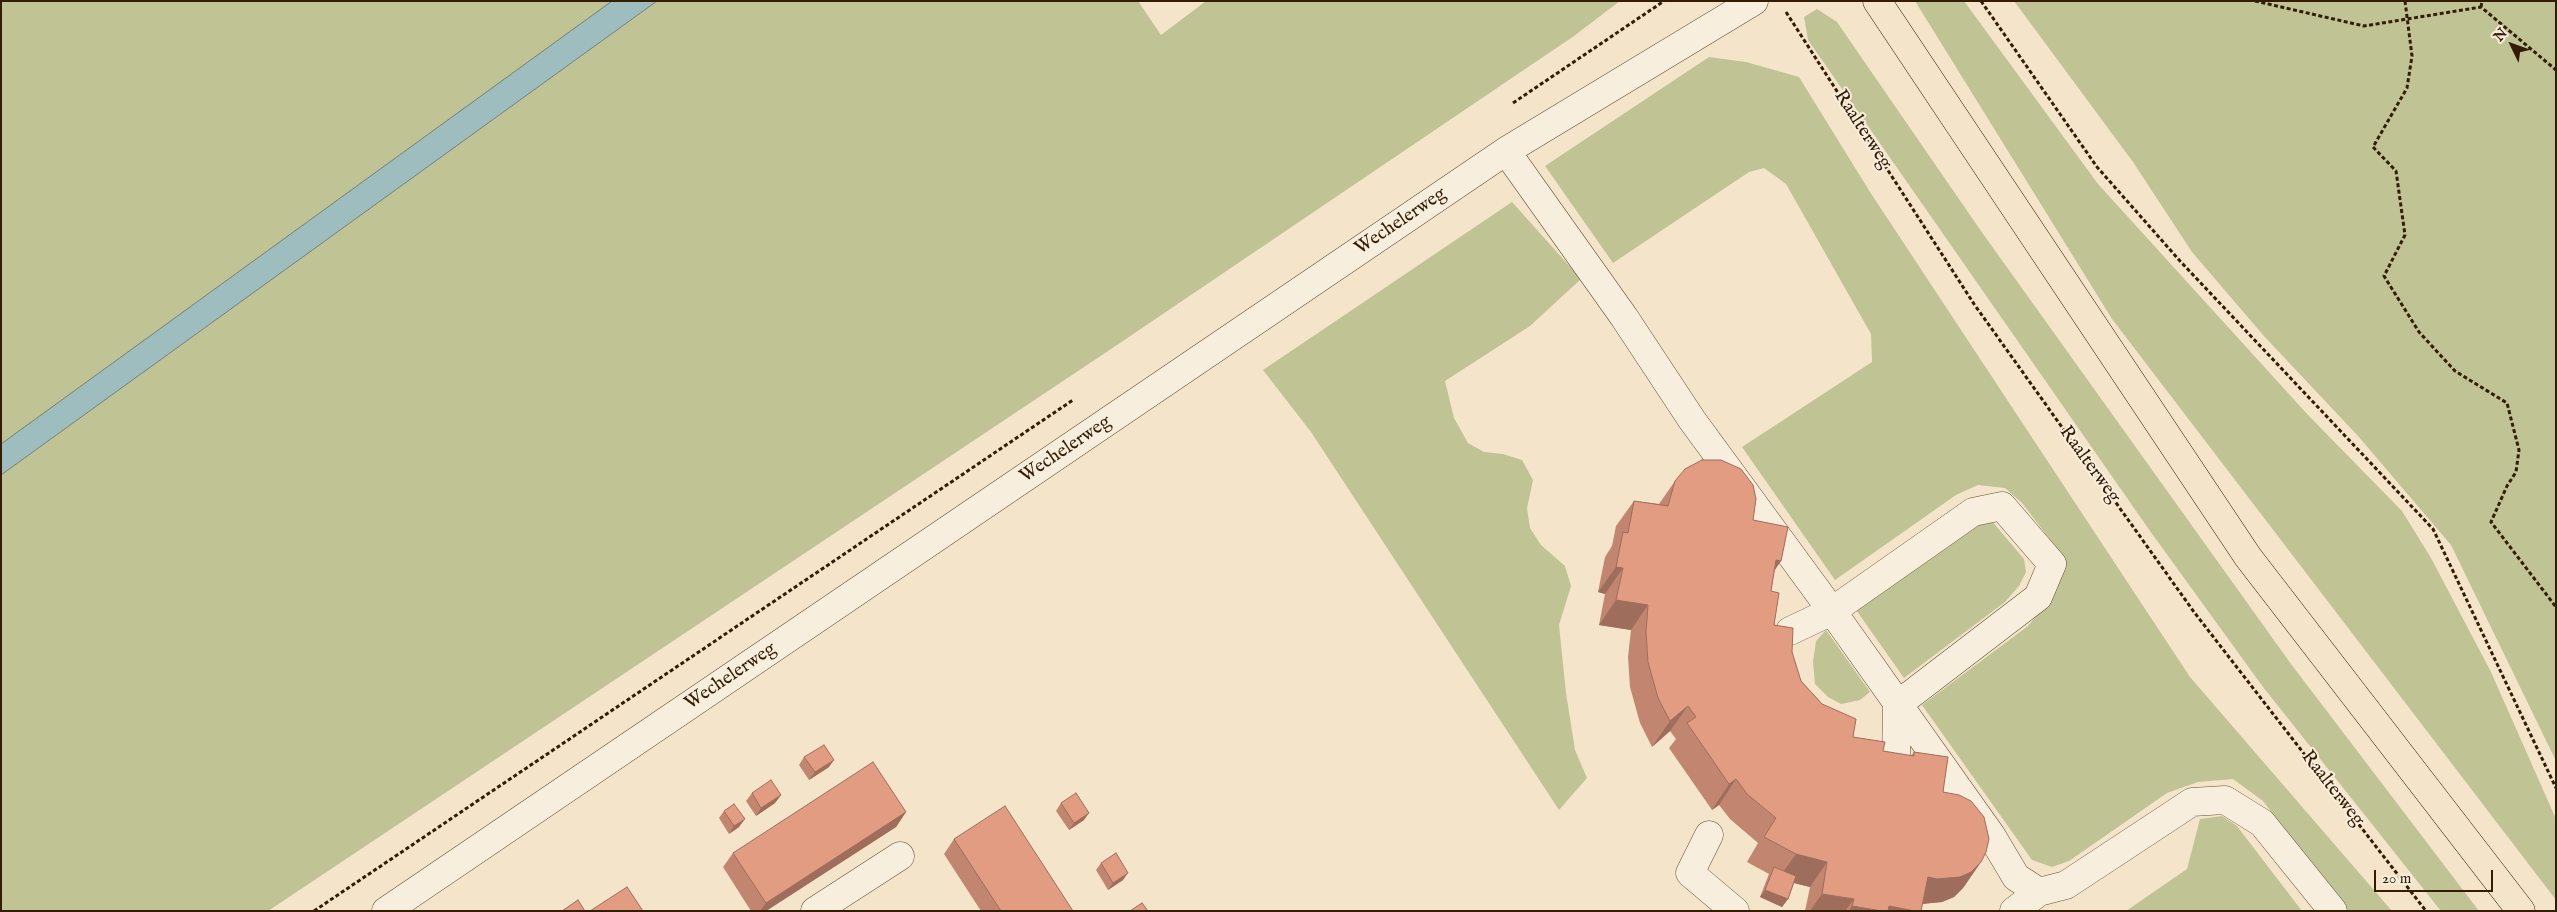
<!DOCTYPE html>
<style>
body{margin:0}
#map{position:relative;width:2557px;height:912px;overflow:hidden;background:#f4e5ca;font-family:"IM FELL English",serif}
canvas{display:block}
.frame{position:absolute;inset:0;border:2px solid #331c02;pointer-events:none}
.north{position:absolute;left:2487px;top:20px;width:50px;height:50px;-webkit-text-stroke:4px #f8eedd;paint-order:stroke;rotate:312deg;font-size:14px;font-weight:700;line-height:20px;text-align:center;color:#331c02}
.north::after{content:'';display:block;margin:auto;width:18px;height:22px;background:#331c02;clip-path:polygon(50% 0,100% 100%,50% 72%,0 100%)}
.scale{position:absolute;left:2374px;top:870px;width:119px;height:22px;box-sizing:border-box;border:2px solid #331c02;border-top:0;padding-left:6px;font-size:15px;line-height:18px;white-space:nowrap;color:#331c02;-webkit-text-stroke:4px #f8eedd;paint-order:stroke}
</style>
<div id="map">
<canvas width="2557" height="912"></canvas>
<div class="frame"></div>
<div class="north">N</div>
<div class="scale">20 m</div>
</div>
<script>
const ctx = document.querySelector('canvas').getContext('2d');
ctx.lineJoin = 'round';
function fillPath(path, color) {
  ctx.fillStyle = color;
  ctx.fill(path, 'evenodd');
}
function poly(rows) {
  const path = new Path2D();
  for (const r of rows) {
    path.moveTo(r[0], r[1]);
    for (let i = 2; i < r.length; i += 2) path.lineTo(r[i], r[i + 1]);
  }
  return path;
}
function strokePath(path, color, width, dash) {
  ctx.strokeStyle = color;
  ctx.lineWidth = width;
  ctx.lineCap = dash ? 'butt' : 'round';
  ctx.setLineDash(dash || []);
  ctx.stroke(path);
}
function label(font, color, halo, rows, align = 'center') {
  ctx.font = font + ' "IM FELL English",serif';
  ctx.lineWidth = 4;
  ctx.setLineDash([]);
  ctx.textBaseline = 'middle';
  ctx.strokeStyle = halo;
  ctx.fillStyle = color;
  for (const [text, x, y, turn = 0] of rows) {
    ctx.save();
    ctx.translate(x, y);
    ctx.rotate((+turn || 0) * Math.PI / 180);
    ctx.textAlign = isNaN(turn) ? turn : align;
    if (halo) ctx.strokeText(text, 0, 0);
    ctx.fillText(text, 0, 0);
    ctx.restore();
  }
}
fillPath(poly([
 [1,1,612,1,1,444],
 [657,1,1138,1,1161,35,1206,1,1620,1,1574,36,1117,345,268,911,1,911,1,475],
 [1915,1,1964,1,2098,184,2308,415,2402,511,2431,558,2491,672,2556,819,2556,900,2112,319],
 [2014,1,2556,1,2556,761,2451,545,2358,436,2263,335,2192,252,2133,162],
 [1817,9,1837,22,1981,231,2291,664,2479,911,2441,911,2263,687,2150,531,1808,40,1804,17],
 [1709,57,1746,62,1799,77,1870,192,2190,677,2392,911,2346,911,2263,801,2233,779,2198,782,2167,793,2069,861,2052,867,2032,860,1922,705,2028,626,2046,604,2059,560,2052,542,2022,503,2005,488,1978,485,1956,495,1835,580,1742,447,1872,362,1871,334,1786,184,1764,168,1749,172,1613,263,1545,166],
 [1512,202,1581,279,1530,326,1445,381,1454,418,1468,443,1484,452,1503,454,1522,460,1533,480,1527,508,1530,528,1541,545,1565,566,1571,586,1559,625,1566,693,1575,750,1587,778,1559,810,1311,432,1263,370],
 [1991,520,2024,559,2026,572,2019,586,2005,602,1904,678,1854,607,1972,524],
 [1826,630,1870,692,1860,700,1841,704,1828,697,1815,684,1813,662,1816,641],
 [2222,816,2237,826,2302,911,2126,911,2187,869,2200,819]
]), '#c0c394');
const water = poly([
 [612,1,657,1,1,475,1,444,612,1]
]);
fillPath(water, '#9ebdbe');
strokePath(water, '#737d73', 1);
const minor = poly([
 [1506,151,1624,317,1692,420,1832,611,1991,835,2016,877,2039,892,2066,885,2192,802,2225,800,2262,823,2333,911],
 [1790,631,1832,611,1973,512,2002,506,2052,564,2038,597,1897,705],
 [1896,763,1897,705],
 [1709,835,1690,873,1735,911],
 [386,911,1506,151,1754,1],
 [815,911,900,856],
 [2014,911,2039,892]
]);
const major = poly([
 [1877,1,2248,557,2521,911]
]);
strokePath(minor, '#634e34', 29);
strokePath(major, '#331c02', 29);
strokePath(poly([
 [1981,1,2097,167,2180,261,2433,529,2556,788],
 [2255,1,2364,26,2481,7,2556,70],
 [2405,1,2412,56,2407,88,2373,147,2396,171,2405,235,2384,276,2419,332,2455,371,2507,403,2519,450,2516,472,2507,486,2491,522,2556,607],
 [2481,7,2482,1],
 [1786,12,1974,304,2194,612,2426,911],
 [1513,103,1664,1],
 [314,911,1073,400]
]), '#331c02', 3, [4, 2.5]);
strokePath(minor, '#f8eedd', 28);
strokePath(major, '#f4e5ca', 28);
fillPath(poly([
 [1675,481,1753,520,1774,571,1771,591,1774,625,1792,652,1801,681,1853,737,1883,751,1911,756,1914,752,1943,792,1981,862,1963,888,1954,897,1942,902,1923,904,1915,911,1805,911,1810,887,1794,883,1788,899,1782,907,1760,897,1769,874,1747,862,1758,843,1730,819,1719,805,1712,810,1669,748,1676,739,1670,731,1652,747,1640,723,1630,687,1628,657,1631,630,1599,625,1605,594,1598,592,1605,557,1612,546,1616,526,1634,501,1659,504],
 [804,757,829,767,809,780,799,765],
 [752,793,781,795,775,803,756,816,746,801],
 [1061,803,1084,820,1069,830,1056,811],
 [724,811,739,827,729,834,719,818],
 [906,812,896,827,766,911,751,911,723,867,733,853],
 [954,839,1073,911,981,911,944,854],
 [1101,863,1123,880,1108,890,1096,870]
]), '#c28670');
fillPath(poly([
 [1776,560,1781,561,1764,586],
 [1616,567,1623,568,1605,594,1598,592],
 [1616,600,1648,605,1631,630,1599,625],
 [1688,706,1670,731,1652,747,1670,721],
 [834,760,829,767,809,780,815,772],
 [1736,779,1719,805,1712,810,1729,784],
 [781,795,775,803,756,816,761,808],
 [906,812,896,827,766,911,760,911,766,903],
 [1089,813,1084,820,1069,830,1074,823],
 [745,819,739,827,729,834,734,826],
 [1796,854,1827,862,1810,887,1778,879],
 [1981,862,1963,888,1954,897,1942,902,1920,904,1928,877],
 [1128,873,1123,880,1108,890,1113,883],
 [1765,890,1788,899,1782,907,1760,897],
 [1822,894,1854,899,1845,911,1810,911],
 [1852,906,1882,911,1849,911],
 [1889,906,1915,911,1886,911]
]), '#9e6d5b');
const building = poly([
 [1702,460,1721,460,1741,469,1753,485,1756,499,1753,520,1788,527,1781,561,1776,560,1771,591,1779,593,1774,625,1793,628,1792,652,1801,681,1822,704,1856,719,1853,737,1885,742,1883,751,1914,756,1914,752,1948,757,1943,792,1959,795,1971,801,1984,817,1989,839,1986,852,1981,862,1971,872,1960,877,1937,879,1928,877,1921,911,1915,911,1889,906,1888,911,1882,911,1852,906,1854,899,1822,894,1827,862,1796,854,1764,837,1776,818,1747,794,1736,779,1729,784,1687,723,1696,717,1688,706,1670,721,1658,698,1648,662,1646,632,1648,605,1616,600,1623,568,1616,567,1623,532,1628,533,1634,501,1668,506,1675,481,1685,469,1702,460],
 [824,745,834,760,815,772,804,757,824,745],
 [873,762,906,812,766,903,733,853,873,762],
 [771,780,781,795,761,808,752,793,771,780],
 [1076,793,1089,813,1074,823,1061,803,1076,793],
 [734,804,745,819,734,826,724,811,734,804],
 [1005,806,1073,911,1001,911,954,839,1005,806],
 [1116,853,1128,873,1113,883,1101,863,1116,853],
 [1774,867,1796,876,1788,899,1765,890,1774,867],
 [627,887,643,911,590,911,627,887],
 [578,900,585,911,562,911,578,900],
 [1142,903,1148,911,1130,911,1142,903]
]);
fillPath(building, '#e19c82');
strokePath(building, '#9e6d5b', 1);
label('19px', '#331c02', '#f8eedd', [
 ["Raalterweg",1862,130,57],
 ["Wechelerweg",1401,222,-34],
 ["Wechelerweg",1066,450,-34],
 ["Raalterweg",2089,465,54],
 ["Wechelerweg",731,677,-34],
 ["Raalterweg",2332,789,52]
]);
</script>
